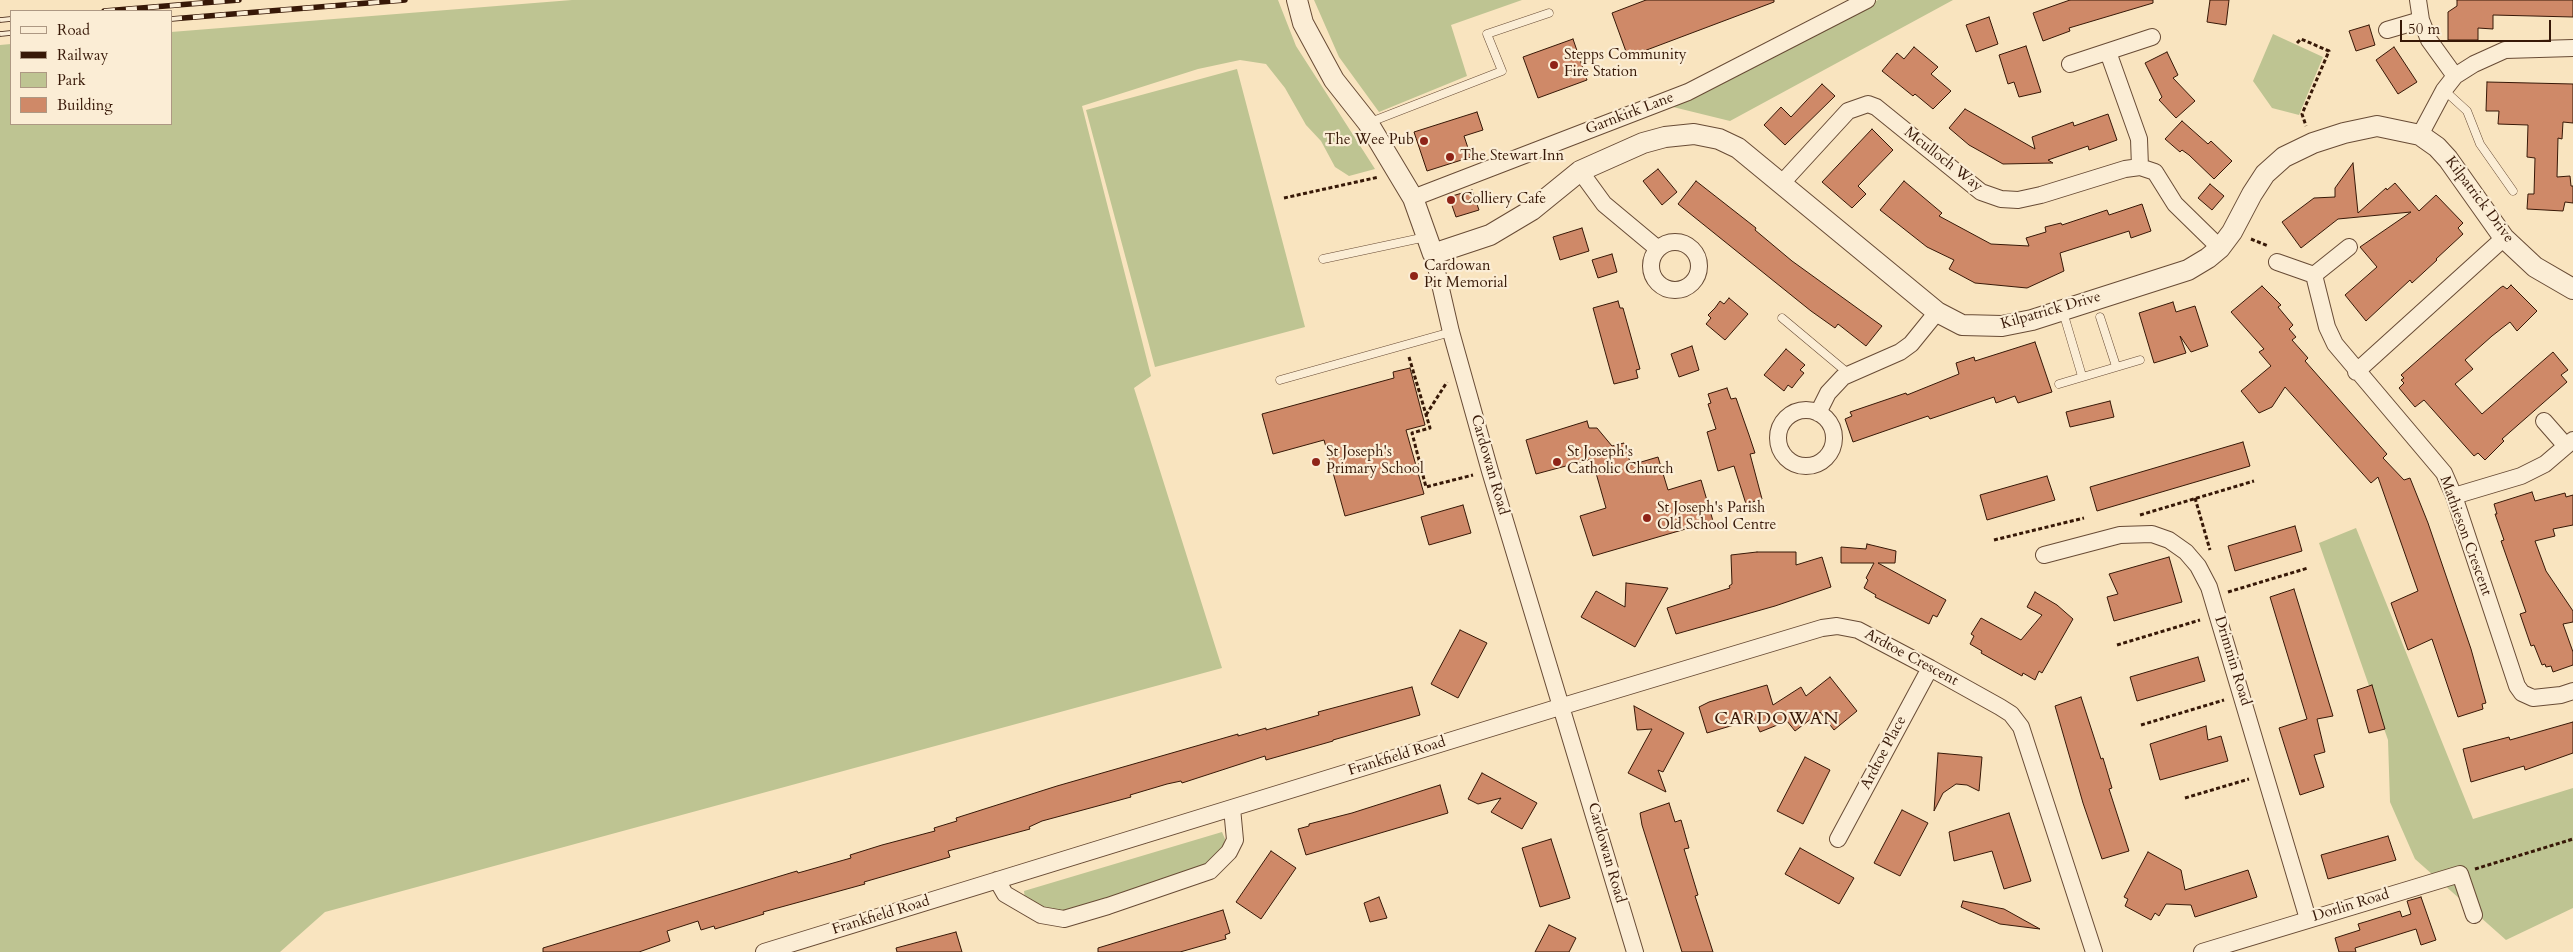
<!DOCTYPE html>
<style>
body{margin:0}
#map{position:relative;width:2573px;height:952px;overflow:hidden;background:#f9e4bf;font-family:Cardo,serif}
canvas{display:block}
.legend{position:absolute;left:10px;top:10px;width:162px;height:115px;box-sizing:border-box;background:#fbedd5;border:1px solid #ad9883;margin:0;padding:6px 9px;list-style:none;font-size:15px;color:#371807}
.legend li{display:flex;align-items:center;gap:10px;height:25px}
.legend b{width:25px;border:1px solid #ad9883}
.scale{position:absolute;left:2400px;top:20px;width:151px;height:22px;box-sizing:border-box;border:2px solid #371807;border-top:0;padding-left:6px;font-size:15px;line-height:18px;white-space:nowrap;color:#371807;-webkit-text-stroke:4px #fbedd5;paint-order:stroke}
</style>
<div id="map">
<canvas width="2573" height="952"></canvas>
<ul class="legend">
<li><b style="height:6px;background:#fbedd5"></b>Road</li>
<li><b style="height:6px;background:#371807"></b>Railway</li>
<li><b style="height:14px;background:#bec492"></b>Park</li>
<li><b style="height:14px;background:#cf8968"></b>Building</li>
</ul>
<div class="scale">50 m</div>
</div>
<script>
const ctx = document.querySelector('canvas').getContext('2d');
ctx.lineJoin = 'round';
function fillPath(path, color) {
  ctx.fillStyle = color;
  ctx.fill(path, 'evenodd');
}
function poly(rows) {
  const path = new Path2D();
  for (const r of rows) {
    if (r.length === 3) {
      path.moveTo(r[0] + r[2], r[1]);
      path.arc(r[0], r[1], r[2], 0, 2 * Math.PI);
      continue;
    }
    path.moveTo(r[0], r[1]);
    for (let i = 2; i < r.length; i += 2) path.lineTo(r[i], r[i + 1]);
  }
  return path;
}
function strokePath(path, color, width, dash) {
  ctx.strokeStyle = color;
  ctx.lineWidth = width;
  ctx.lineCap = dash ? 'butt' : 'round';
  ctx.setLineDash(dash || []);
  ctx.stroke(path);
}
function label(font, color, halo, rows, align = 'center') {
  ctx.font = font + ' Cardo,serif';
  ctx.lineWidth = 4.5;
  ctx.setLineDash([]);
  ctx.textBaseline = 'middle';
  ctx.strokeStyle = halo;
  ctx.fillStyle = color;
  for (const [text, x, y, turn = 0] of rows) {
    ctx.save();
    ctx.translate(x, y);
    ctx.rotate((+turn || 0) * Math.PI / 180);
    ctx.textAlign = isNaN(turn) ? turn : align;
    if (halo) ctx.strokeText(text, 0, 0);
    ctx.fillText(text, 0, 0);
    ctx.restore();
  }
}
fillPath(poly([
 [572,0,1278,0,1296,46,1375,169,1349,176,1335,167,1321,141,1306,125,1285,88,1266,64,1240,60,1198,69,1082,106,1151,376,1134,388,1222,668,325,912,280,952,0,952,0,45,11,44,11,124,171,124,171,32],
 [1314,0,1522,0,1451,25,1467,76,1379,112,1339,57],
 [1878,0,1953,0,1730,121,1673,107],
 [2273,34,2323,57,2299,115,2272,108,2253,81],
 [1237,69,1305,327,1155,367,1086,110],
 [2356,528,2473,819,2573,788,2573,908,2506,940,2415,859,2390,802,2388,740,2319,543],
 [1222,832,1225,839,1223,847,1202,870,1060,913,1048,912,1025,900,1024,891]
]), '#bec492');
const building = poly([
 [1646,0,1774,0,1774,2,1628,57,1612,13,1646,0],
 [2070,0,2153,0,2153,3,2069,28,2070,31,2043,41,2033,13,2070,0],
 [2210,0,2229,0,2226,25,2207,22,2210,0],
 [2457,0,2573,0,2573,17,2493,15,2493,29,2478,28,2478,40,2448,40,2448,12,2457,6,2457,0],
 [1989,17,1998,44,1976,52,1966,25,1989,17],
 [2369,25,2375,45,2356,51,2349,31,2369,25],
 [1573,39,1587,80,1538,98,1523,57,1573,39],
 [2026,46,2041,92,2019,97,2014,82,2008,84,1999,55,2026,46],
 [1914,47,1938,67,1931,74,1951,91,1933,109,1915,94,1913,96,1882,71,1897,53,1904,59,1914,47],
 [2394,47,2417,82,2398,94,2376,60,2394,47],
 [2167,52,2178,75,2173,78,2195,101,2176,118,2159,100,2162,97,2145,63,2167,52],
 [2487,82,2573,84,2573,123,2563,122,2562,139,2558,138,2557,177,2570,176,2571,186,2573,186,2573,203,2565,202,2563,211,2527,209,2528,194,2534,194,2535,158,2527,157,2528,125,2498,124,2499,111,2486,111,2487,82],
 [1822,84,1835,96,1785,145,1764,125,1781,107,1791,117,1822,84],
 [1965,109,2035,149,2032,137,2073,122,2074,126,2108,114,2117,140,2089,150,2088,146,2048,160,2053,163,2003,164,1969,145,1949,128,1965,109],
 [1477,112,1483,130,1464,136,1471,157,1427,171,1414,132,1477,112],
 [2182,121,2208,144,2211,141,2232,161,2214,179,2189,155,2182,150,2180,152,2165,139,2182,121],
 [1872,129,1893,150,1858,186,1866,194,1852,208,1822,182,1872,129],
 [2353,163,2358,213,2386,188,2387,190,2395,183,2419,211,2436,195,2463,223,2458,228,2463,234,2436,259,2437,260,2412,283,2410,280,2366,321,2345,295,2377,267,2360,247,2411,212,2338,219,2301,248,2282,222,2314,198,2335,197,2335,188,2353,163],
 [1658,169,1677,192,1662,205,1643,181,1658,169],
 [1696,181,1756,228,1755,230,1792,261,1882,326,1866,346,1838,324,1835,328,1811,311,1678,204,1696,181],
 [1904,181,1942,213,1939,216,1991,244,2029,246,2026,238,2046,232,2045,227,2061,223,2062,225,2107,210,2109,215,2142,204,2151,231,2131,238,2129,231,2060,253,2064,271,2027,288,1975,283,1949,269,1954,260,1927,247,1880,210,1904,181],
 [2210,184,2224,196,2212,210,2198,198,2210,184],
 [1472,190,1479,210,1456,217,1449,197,1472,190],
 [1582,228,1589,251,1560,260,1553,237,1582,228],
 [1612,254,1617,272,1598,278,1592,260,1612,254],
 [2511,285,2537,311,2517,331,2510,322,2492,336,2465,360,2473,369,2455,384,2482,414,2553,352,2568,370,2561,375,2567,382,2502,439,2504,441,2485,460,2478,453,2474,456,2424,400,2415,407,2399,388,2404,383,2401,380,2404,378,2401,375,2500,288,2503,286,2507,289,2511,285],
 [2262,286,2281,305,2278,307,2293,325,2289,329,2296,337,2292,340,2308,358,2305,361,2387,454,2383,458,2404,480,2410,478,2428,523,2471,649,2486,703,2482,704,2483,709,2458,717,2432,639,2408,650,2391,603,2418,591,2378,477,2371,483,2285,387,2272,407,2259,413,2241,391,2271,366,2259,352,2264,349,2231,312,2262,286],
 [1729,298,1748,314,1725,340,1706,324,1711,318,1708,315,1715,308,1720,301,1724,304,1729,298],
 [1618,301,1620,308,1623,308,1640,369,1636,370,1638,378,1614,384,1593,308,1618,301],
 [2173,302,2176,312,2195,306,2208,346,2191,352,2180,336,2186,353,2154,363,2139,313,2173,302],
 [2035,342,2052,392,2018,403,2015,396,1996,403,1994,397,1930,419,1928,416,1853,442,1845,419,1852,416,1850,412,1906,393,1907,395,1959,374,1956,363,1974,357,1975,361,2035,342],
 [1692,346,1699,370,1679,377,1671,354,1692,346],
 [1786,349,1805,365,1800,370,1804,373,1798,380,1792,388,1788,385,1784,391,1764,375,1786,349],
 [1410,368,1425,425,1406,430,1424,494,1345,516,1324,440,1273,454,1262,414,1394,378,1393,372,1410,368],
 [1727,388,1731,399,1736,398,1749,435,1755,453,1750,454,1762,499,1746,504,1734,466,1718,471,1707,432,1716,429,1708,404,1711,403,1708,394,1727,388],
 [2110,401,2114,417,2070,427,2066,412,2110,401],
 [1587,421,1589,428,1597,428,1612,446,1624,443,1631,465,1658,457,1668,490,1701,480,1713,521,1593,556,1580,516,1606,508,1592,459,1536,474,1526,440,1587,421],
 [2243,442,2250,466,2097,511,2090,487,2243,442],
 [2047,476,2055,500,1987,520,1980,495,2047,476],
 [2532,492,2535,501,2565,493,2566,497,2573,495,2573,525,2553,529,2555,536,2535,541,2546,571,2573,611,2573,622,2563,624,2573,652,2573,665,2553,672,2551,666,2546,667,2545,664,2542,665,2534,645,2531,646,2520,614,2526,612,2501,541,2504,540,2495,514,2497,514,2494,504,2532,492],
 [1463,505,1471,533,1429,545,1421,517,1463,505],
 [2295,526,2302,551,2235,571,2228,546,2295,526],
 [1867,544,1896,551,1895,563,1878,563,1946,600,1937,617,1933,615,1929,624,1875,597,1876,595,1864,588,1868,580,1866,578,1874,563,1841,563,1841,547,1866,549,1867,544],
 [1757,552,1796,552,1796,565,1822,557,1831,587,1775,606,1676,634,1667,608,1730,588,1729,586,1732,584,1731,555,1757,552],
 [2169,557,2182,602,2114,621,2107,597,2118,594,2109,574,2169,557],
 [1626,583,1668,588,1635,647,1581,617,1596,591,1625,607,1626,583],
 [2294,589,2333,716,2317,719,2325,752,2314,755,2324,787,2300,795,2279,728,2307,719,2270,597,2294,589],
 [2035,592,2057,605,2073,619,2042,673,2039,671,2035,680,2023,673,2022,676,1981,653,1982,651,1970,644,1974,636,1971,634,1981,618,2021,640,2042,615,2027,607,2035,592],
 [1460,630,1487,643,1458,698,1431,684,1460,630],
 [2198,657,2205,681,2137,701,2130,677,2198,657],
 [1830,677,1857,711,1834,730,1820,712,1795,731,1787,721,1760,732,1754,719,1707,733,1699,707,1709,702,1767,685,1773,705,1801,687,1806,696,1830,677],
 [2372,685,2385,729,2369,733,2357,690,2372,685],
 [1412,687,1420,715,1333,740,1333,741,1266,760,1265,756,1182,783,1181,781,1167,784,1130,795,1131,797,1042,821,1029,827,1030,829,948,851,950,857,864,882,865,884,763,912,764,914,715,929,714,926,701,930,698,921,667,931,670,941,639,952,543,952,543,948,797,871,798,873,851,858,850,855,882,845,935,831,934,828,957,821,956,818,1057,786,1238,734,1238,736,1266,728,1266,730,1319,715,1318,712,1412,687],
 [2081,697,2101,759,2103,758,2112,788,2109,789,2129,851,2102,859,2083,803,2055,706,2081,697],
 [1634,706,1684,733,1663,772,1658,770,1666,792,1628,773,1652,729,1637,730,1634,706],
 [2573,722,2573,753,2525,770,2524,766,2471,782,2463,749,2509,737,2510,740,2573,722],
 [2206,726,2208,740,2221,736,2228,761,2160,780,2150,744,2206,726],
 [1938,753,1982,757,1979,791,1967,785,1956,784,1943,793,1934,811,1938,753],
 [1805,757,1830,770,1803,824,1777,811,1805,757],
 [1482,773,1537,803,1522,829,1491,812,1501,798,1478,804,1468,799,1482,773],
 [1440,785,1448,813,1306,855,1298,829,1309,826,1309,824,1352,813,1440,785],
 [1669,803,1675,822,1681,820,1689,848,1684,849,1698,895,1695,896,1713,952,1682,952,1642,825,1640,813,1669,803],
 [1902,810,1928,823,1900,876,1874,863,1902,810],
 [2009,813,2031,881,2004,889,1992,851,1954,861,1949,832,2009,813],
 [2388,836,2396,860,2328,879,2321,855,2388,836],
 [1551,839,1570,898,1540,907,1522,848,1551,839],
 [1800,848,1854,878,1839,904,1785,874,1800,848],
 [1271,851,1296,868,1261,919,1236,902,1271,851],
 [2148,852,2181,870,2185,890,2248,870,2257,897,2195,917,2191,905,2166,904,2159,916,2155,913,2151,920,2125,906,2128,899,2124,897,2148,852],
 [1379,897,1387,918,1370,922,1364,903,1379,897],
 [2421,897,2436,940,2421,945,2416,929,2355,948,2356,952,2339,952,2335,938,2360,930,2358,924,2368,921,2400,911,2402,917,2411,914,2407,901,2421,897],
 [1963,901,2004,909,2040,929,2000,924,1961,907,1963,901],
 [1223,910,1230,933,1225,935,1226,939,1180,952,1098,952,1098,948,1223,910],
 [1549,925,1576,938,1569,952,1535,952,1549,925],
 [956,932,962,952,897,952,896,948,956,932]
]);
fillPath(building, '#cf8968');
strokePath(building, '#371807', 1);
const service = poly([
 [2444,90,2467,111,2480,144,2513,191],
 [1368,123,1502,71,1487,34,1549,13],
 [1323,259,1426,237],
 [2063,312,2082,376],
 [2100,317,2116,366],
 [1782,318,1849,374],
 [1280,380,1451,332],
 [2059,384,2140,360]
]);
const minor = poly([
 [2418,0,2421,20,2429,40,2455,76],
 [2387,30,2421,20],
 [2108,52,2139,139,2140,167,2155,172,2175,204,2220,248],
 [2070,64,2152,37],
 [2420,135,2444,90,2455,76,2474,64,2505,50,2573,48],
 [1580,171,1604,204,1658,249],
 [1781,184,1848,111,1868,104,1876,107,1981,192,2001,199,2018,200,2041,195,2125,169,2140,167],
 [1413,198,1688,92,1867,0],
 [1675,266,24],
 [1433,254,1451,332,1490,471,1635,952],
 [2277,262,2314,275,2327,327,2335,344,2444,473,2454,496,2517,686,2522,693,2533,698,2561,695,2573,691],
 [2314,275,2349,247],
 [2356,372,2504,238],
 [1806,438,28],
 [1818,413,1828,393,1843,377,1900,352,1911,344,1937,312],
 [2544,421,2566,446],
 [2454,496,2521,476,2545,464,2573,440],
 [2044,555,2120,535,2152,534,2169,540,2186,552,2198,566,2209,587,2308,919],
 [1838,839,1930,668],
 [997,880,1005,894,1041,915,1064,919,1108,906,1210,871,1229,852,1235,840,1232,808],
 [764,952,1563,706,1822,628,1837,626,1858,630,1930,668,2000,707,2011,714,2021,727,2094,952],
 [2202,952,2460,874,2474,915]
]);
const tertiary = poly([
 [1297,0,1303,23,1334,80,1368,123,1413,198,1433,254,1490,235,1532,210,1580,171,1643,143,1665,137,1694,134,1719,139,1738,148,1937,312,1962,325,2002,326,2032,320,2188,270,2208,258,2220,248,2232,232,2252,194,2265,174,2284,157,2313,143,2344,133,2377,126,2420,135,2437,147,2448,159,2504,238,2535,267,2573,289]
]);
strokePath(service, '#684b35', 9);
strokePath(minor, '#684b35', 18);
strokePath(tertiary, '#684b35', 22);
strokePath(poly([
 [2297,43,2301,39,2329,51,2302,114,2306,126],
 [1284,198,1379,177],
 [2251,239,2268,246],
 [1409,357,1430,428,1412,433,1426,487,1473,475],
 [1426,415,1447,382],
 [2195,498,2210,550],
 [2140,515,2254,481],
 [1994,540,2084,518],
 [2228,592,2308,568],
 [2117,645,2200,620],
 [2141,725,2224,700],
 [2185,798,2249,779],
 [2475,869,2573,839]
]), '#371807', 3, [4, 2.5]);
strokePath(service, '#fbedd5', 8);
strokePath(minor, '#fbedd5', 16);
strokePath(tertiary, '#fbedd5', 20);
const rail = poly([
 [104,11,239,0],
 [171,19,405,0],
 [0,20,11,19],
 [0,34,11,33]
]);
strokePath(rail, '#371807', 5.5);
strokePath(rail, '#fbedd5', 4, [11]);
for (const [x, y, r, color] of [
 [1554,65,5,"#8f2418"],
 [1424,141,5,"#8f2418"],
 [1450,157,5,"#8f2418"],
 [1451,200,5,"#8f2418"],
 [1414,276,5,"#8f2418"],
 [1316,462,5,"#8f2418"],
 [1557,462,5,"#8f2418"],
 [1647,518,5,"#8f2418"]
]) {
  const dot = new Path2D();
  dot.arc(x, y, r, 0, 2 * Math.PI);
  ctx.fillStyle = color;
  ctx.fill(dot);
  strokePath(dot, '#fbedd5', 2);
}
label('15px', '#371807', '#fbedd5', [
 ["Stepps Community",1564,56],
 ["Fire Station",1564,73],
 ["The Wee Pub",1414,141,"right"],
 ["The Stewart Inn",1460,157],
 ["Colliery Cafe",1461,200],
 ["Cardowan",1424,267],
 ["Pit Memorial",1424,284],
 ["St Joseph's",1326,453],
 ["Primary School",1326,470],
 ["St Joseph's",1567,453],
 ["Catholic Church",1567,470],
 ["St Joseph's Parish",1657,509],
 ["Old School Centre",1657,526]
], 'left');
label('15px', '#371807', '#fbedd5', [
 ["Garnkirk Lane",1630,114,-21],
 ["Mculloch Way",1943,160,38],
 ["Kilpatrick Drive",2479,200,53],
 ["Kilpatrick Drive",2051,311,-16],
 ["Cardowan Road",1489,465,74],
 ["Mathieson Crescent",2465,536,70],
 ["Ardtoe Crescent",1911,658,28],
 ["Drimnin Road",2232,661,73],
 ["Ardtoe Place",1884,753,-62],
 ["Frankfield Road",1397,757,-17],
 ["Cardowan Road",1606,853,74],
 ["Dorlin Road",2351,906,-17],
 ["Frankfield Road",881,916,-17]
]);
ctx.letterSpacing = '1px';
label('18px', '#371807', '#fbedd5', [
 ["CARDOWAN",1777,720]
]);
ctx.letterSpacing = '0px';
</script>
